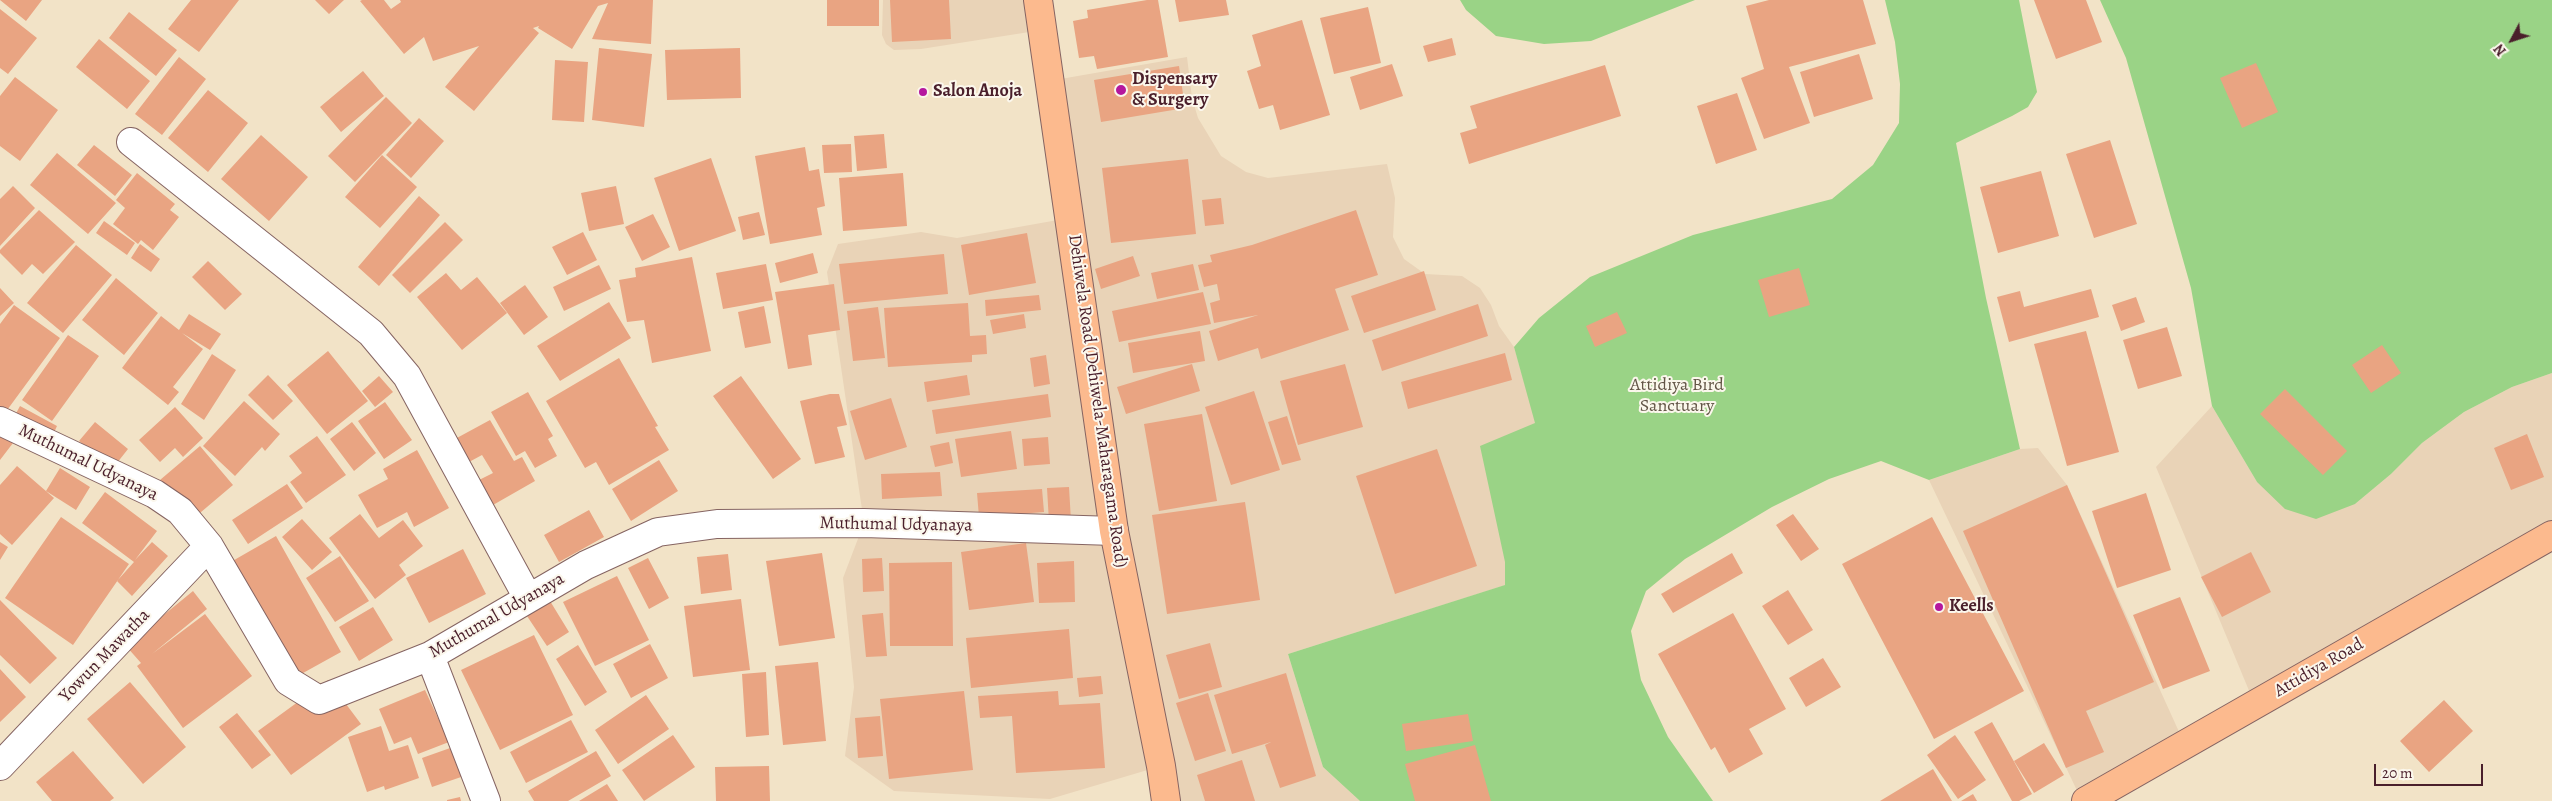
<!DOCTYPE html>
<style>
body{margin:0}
#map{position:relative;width:2552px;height:801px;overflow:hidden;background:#f2e3c7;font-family:Alegreya,serif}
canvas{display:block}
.north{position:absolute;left:2487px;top:15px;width:50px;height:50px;-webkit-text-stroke:4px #fbf7ec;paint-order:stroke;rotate:230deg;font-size:14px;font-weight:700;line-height:20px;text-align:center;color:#4a1f2b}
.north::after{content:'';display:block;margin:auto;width:18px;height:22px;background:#4a1f2b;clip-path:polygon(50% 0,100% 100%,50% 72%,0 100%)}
.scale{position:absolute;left:2374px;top:764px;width:109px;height:22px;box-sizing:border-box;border:2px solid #4a1f2b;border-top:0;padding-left:6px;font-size:15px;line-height:18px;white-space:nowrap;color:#4a1f2b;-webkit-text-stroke:4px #fbf7ec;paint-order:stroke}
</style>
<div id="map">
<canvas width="2552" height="801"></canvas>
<div class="north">N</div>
<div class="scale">20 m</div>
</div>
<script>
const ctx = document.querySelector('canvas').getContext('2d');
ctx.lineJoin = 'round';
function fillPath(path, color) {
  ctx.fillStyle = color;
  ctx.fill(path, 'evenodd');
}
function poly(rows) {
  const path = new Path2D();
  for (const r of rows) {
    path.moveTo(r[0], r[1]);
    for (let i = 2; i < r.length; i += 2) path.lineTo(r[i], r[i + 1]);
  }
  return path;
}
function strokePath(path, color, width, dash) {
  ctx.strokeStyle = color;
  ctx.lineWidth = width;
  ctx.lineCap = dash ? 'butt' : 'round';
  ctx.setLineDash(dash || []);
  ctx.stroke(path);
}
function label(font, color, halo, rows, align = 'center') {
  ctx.font = font + ' Alegreya,serif';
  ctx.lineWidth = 4;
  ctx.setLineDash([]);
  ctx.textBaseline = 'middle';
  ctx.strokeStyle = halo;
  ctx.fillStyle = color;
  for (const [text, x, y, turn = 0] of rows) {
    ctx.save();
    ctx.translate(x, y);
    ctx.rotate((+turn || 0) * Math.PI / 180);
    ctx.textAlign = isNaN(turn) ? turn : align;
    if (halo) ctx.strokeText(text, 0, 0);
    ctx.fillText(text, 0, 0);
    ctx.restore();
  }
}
fillPath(poly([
 [883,0,1038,0,1042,30,921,49,894,50,886,44,882,35],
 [1187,57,1192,98,1198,118,1221,156,1246,172,1268,178,1387,164,1395,198,1393,237,1404,259,1425,274,1462,276,1480,288,1491,305,1499,326,1514,347,1536,423,1505,562,1506,585,1288,654,1323,767,1360,801,1166,801,1161,766,1050,799,894,791,845,756,854,687,843,578,864,523,827,272,838,244,921,232,957,238,1069,218,1049,81],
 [2552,373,2552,535,2255,705,2156,467,2212,406,2257,482,2355,504,2391,474,2422,443,2464,412,2512,387],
 [2038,448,2067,485,2185,745,2082,801,1929,480,2020,449]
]), '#e9d3b7');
fillPath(poly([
 [1460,0,1695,0,1591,41,1544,44,1496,36,1466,10],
 [1885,0,2019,0,2037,92,2028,107,2012,116,1956,143,1986,298,2020,449,1929,480,1881,461,1829,479,1772,507,1685,559,1646,591,1631,631,1641,680,1668,737,1713,801,1360,801,1323,767,1288,654,1505,585,1505,562,1480,446,1535,423,1514,347,1539,318,1590,277,1693,235,1832,199,1873,165,1899,123,1900,84,1895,42],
 [2100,0,2552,0,2552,373,2512,387,2464,412,2422,443,2391,474,2355,504,2316,519,2285,509,2257,482,2212,406,2191,288,2126,58]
]), '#9ad386');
fillPath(poly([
 [0,0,42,0,26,21],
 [191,0,239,0,199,52,168,29],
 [315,0,344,0,329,14],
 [362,0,384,0,391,9,401,2,400,0,653,0,651,44,592,39,608,3,598,6,572,49,538,28,539,26,533,28,539,33,474,111,445,87,479,46,433,61,424,37,404,54,360,1],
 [827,0,879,0,879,26,827,26],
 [890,0,949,0,951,39,892,42],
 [1147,0,1158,0,1168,57,1097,69,1094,56,1079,58,1073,21,1088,18,1087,10],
 [1175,0,1226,0,1229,15,1179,22],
 [1769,0,1863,0,1876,44,1789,67,1810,123,1764,139,1741,78,1764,69,1746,6],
 [2034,0,2086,0,2102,42,2056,59],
 [1368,7,1381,63,1334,74,1320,18],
 [0,9,37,38,8,74,0,68],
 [129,12,177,50,156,76,109,38],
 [1302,20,1330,115,1280,130,1273,105,1259,109,1247,71,1261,66,1252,35],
 [1452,38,1456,55,1428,62,1423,46],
 [99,39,150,81,127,109,76,67],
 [599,48,652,54,644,127,592,120],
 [740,48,741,98,667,100,665,50],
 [1859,54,1873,99,1814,117,1800,72],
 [179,57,206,79,162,135,135,114],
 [555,60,588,62,584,122,552,120],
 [2256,63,2278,112,2242,128,2220,78],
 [1392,64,1403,96,1360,110,1350,77],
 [1605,65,1621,116,1469,164,1460,133,1477,128,1470,106],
 [1179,66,1185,108,1101,122,1094,80],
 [363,71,384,96,341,132,320,107],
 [15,77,58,110,20,161,0,146,0,96],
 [208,90,248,123,208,172,168,138],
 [1737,93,1757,150,1716,164,1697,106],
 [386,97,412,123,355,182,328,156],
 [419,118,444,141,411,178,386,155],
 [884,134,887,168,857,171,854,136],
 [261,135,308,177,269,221,221,179],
 [2110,140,2137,224,2094,238,2066,154],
 [851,144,852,172,824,173,822,145],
 [94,145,132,175,115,196,77,165],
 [805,147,809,171,819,169,825,206,817,208,822,235,770,244,755,156],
 [57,153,116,203,88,234,30,185],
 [382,155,417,187,380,228,345,197],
 [711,158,736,231,679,251,654,178],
 [1188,159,1196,234,1111,243,1102,168],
 [2041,171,2059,236,1998,253,1980,187],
 [137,173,175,204,170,210,179,217,153,250,141,240,138,244,113,224,125,208,116,200],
 [903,173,907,226,843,231,839,178],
 [13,186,35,208,0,246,0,199],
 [616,186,624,224,589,231,581,193],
 [419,196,440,215,379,286,358,267],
 [1221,198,1224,224,1205,226,1202,200],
 [39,210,75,242,43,274,32,264,22,275,0,253,0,250],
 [1356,210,1378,275,1335,289,1349,330,1261,359,1258,348,1218,361,1209,331,1258,315,1214,323,1210,303,1220,300,1217,284,1204,287,1198,265,1212,262,1210,255,1252,245],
 [759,212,765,235,743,240,738,217],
 [653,214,670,247,642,261,625,227],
 [104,221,135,243,127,255,96,233],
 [445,222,463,240,410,293,392,275],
 [583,232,597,260,567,275,552,247],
 [1027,233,1036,283,969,295,961,245],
 [140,244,160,259,151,272,131,258],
 [76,245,112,275,63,333,27,303],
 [813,253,818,273,780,283,775,263],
 [944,254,948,294,844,304,839,264],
 [1133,256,1140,276,1101,289,1095,269],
 [692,257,711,351,652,363,644,320,627,322,619,280,636,277,635,268],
 [208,261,242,294,225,310,192,277],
 [766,264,773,300,723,309,716,273],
 [1193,264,1199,290,1157,299,1151,273],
 [599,265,611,289,564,311,553,287],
 [1799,268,1810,305,1769,317,1758,280],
 [1424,271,1436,310,1364,333,1351,296],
 [446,273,461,290,477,277,507,313,462,350,417,297],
 [116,278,158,313,124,355,82,320],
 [834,284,840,330,808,335,812,365,788,369,775,292],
 [525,285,548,317,524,335,500,303],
 [0,288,14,303,0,316],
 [2091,289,2099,317,2009,342,1997,297,2020,291,2024,307],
 [1203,292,1211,324,1119,342,1112,311],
 [1039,295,1041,310,986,316,985,300],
 [2136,297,2145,322,2121,331,2112,305],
 [609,302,631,338,560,381,537,346],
 [968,303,970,336,986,335,987,354,972,355,972,362,888,367,884,308],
 [1478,304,1488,336,1382,371,1372,340],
 [14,305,60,338,2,417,0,415,0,324],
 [764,306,771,343,745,348,738,312],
 [878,307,885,358,853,361,847,311],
 [1617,312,1627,333,1595,347,1586,326],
 [189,314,221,334,210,350,182,333,203,349,173,387,179,392,168,405,122,368,161,316,179,330],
 [1024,314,1026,328,993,334,990,320],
 [2167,327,2182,376,2138,389,2123,340],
 [1200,331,1205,361,1133,373,1128,343],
 [2086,331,2119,452,2067,466,2034,344],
 [68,335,99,356,52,421,22,400],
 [2382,345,2401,373,2371,393,2352,365],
 [328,351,368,401,327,434,287,385],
 [1505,353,1512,380,1408,409,1401,382],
 [212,354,236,370,204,420,181,404],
 [1046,355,1050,384,1034,387,1030,358],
 [619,358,658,426,655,427,669,450,609,485,596,462,585,468,546,401],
 [1192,364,1200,391,1126,414,1117,387],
 [1345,364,1363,427,1298,445,1280,381],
 [268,375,293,401,273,420,248,395],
 [967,375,970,395,927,402,924,382],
 [379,376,393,392,375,407,362,391],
 [741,376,801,459,773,479,713,396],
 [2285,389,2347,451,2323,475,2260,414],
 [1254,391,1280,470,1231,485,1205,407],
 [528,392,553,436,548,439,557,456,535,468,525,451,516,456,491,412],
 [830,394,839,394,847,425,837,427,845,457,815,464,800,401],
 [1048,394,1051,417,936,434,932,410],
 [891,398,907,447,865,460,850,411],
 [244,401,280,434,265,451,262,447,235,476,203,446],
 [385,402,412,440,384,459,358,421],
 [20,406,57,426,50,441,13,419],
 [175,407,203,438,183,457,175,448,160,462,139,440],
 [1202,414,1217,501,1159,511,1144,424],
 [1287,416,1301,460,1282,465,1268,422],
 [490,420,514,461,522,457,535,481,493,505,479,480,493,473,482,455,469,462,455,439],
 [95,422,128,449,113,468,79,441],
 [352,422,376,453,354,471,330,439],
 [1011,431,1017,469,961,477,955,439],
 [0,434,13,443,0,460],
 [2527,434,2544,477,2511,490,2494,448],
 [317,436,346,475,306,503,290,482,302,473,289,456],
 [1048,437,1050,464,1024,466,1022,439],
 [949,442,953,463,935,467,930,446],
 [200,446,233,485,194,518,160,480],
 [1437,449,1477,566,1395,594,1356,476],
 [417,450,449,508,414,527,407,512,377,528,358,495,388,479,383,469],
 [659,460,678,491,631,521,612,489],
 [17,466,54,498,12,545,0,534,0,485],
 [60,468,90,487,76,510,46,491],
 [940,472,942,496,882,499,881,474],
 [287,484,303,508,248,544,232,520],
 [2067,485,2154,682,2086,711,2104,752,2066,768,1963,531],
 [1069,487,1071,521,1049,522,1047,488],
 [1042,489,1044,512,979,517,977,493],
 [105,492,157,531,135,560,152,542,168,556,132,596,117,581,134,562,82,523],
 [2146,493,2171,570,2117,588,2092,511],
 [1245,502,1260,600,1167,614,1152,515],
 [589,510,604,537,559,562,544,535],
 [360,514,379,538,403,520,423,546,399,565,406,575,375,599,329,538],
 [1793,514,1819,549,1801,561,1776,525],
 [61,517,129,564,73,645,5,598],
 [1932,517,2024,691,1934,739,1842,564],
 [302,519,332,552,312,570,282,537],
 [276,536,341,652,294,678,229,563],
 [0,542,8,547,0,560],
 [1026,543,1034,602,969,610,961,552],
 [463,549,486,594,429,623,406,578],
 [2251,552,2271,592,2222,617,2201,577],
 [822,553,835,638,779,646,766,561],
 [1732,553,1743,573,1673,613,1661,594],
 [728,554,732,590,701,594,697,557],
 [340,556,369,601,335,622,306,578],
 [648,558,669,598,649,609,628,568],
 [882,558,884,591,863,592,862,559],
 [1074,561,1075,602,1039,603,1037,563],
 [952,562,953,646,890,646,889,563],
 [617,576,649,640,595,666,563,602],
 [1788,590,1813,630,1788,645,1762,606],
 [193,591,207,609,152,654,205,614,252,676,183,728,137,666,141,663,126,646],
 [2180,597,2210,671,2163,689,2133,615],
 [741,599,750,670,693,677,684,606],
 [0,600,57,658,30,684,0,655],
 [550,601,569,632,547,646,527,616],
 [373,607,393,640,359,661,339,627],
 [883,613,887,656,866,657,862,615],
 [1733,613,1786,709,1749,729,1763,754,1729,773,1715,747,1711,750,1658,654],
 [1069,629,1073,678,971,688,966,638],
 [534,635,573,715,500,750,461,670],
 [1210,643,1222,687,1179,699,1166,655],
 [650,644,668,678,631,698,613,664],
 [578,645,607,692,585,706,556,659],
 [1823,658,1841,687,1806,707,1789,678],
 [818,662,826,741,783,745,775,666],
 [0,669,26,697,0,722],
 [766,672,769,735,746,737,742,674],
 [1286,673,1316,776,1280,788,1265,745,1271,742,1232,754,1214,695],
 [1101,676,1103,694,1079,697,1077,678],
 [328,680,361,724,291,775,258,731],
 [130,682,186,747,143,784,87,719],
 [425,690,449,742,418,754,411,737,394,744,379,709],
 [964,691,973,770,889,779,880,699],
 [1058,691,1059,705,1100,703,1105,768,1016,773,1012,716,980,718,978,696],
 [1208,693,1226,751,1195,761,1176,703],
 [646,695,669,729,618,764,595,730],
 [2444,700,2473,731,2429,772,2400,741],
 [237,713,271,755,252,769,219,727],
 [1468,714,1473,741,1406,751,1402,724],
 [880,716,883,756,858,758,855,718],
 [571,720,588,752,526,783,510,752],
 [1992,722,2032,794,2019,801,2012,801,1974,732],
 [381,726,389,751,408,745,419,778,385,790,384,786,367,792,348,737],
 [673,735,695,767,644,801,622,770],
 [1955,735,1986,780,1958,799,1927,755],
 [2044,743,2064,775,2034,793,2014,761],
 [1475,745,1491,801,1415,801,1405,764],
 [453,747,464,776,432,787,422,758],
 [73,751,114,798,110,801,52,801,36,782],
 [596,751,611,776,568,801,534,801,528,791],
 [1242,760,1255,801,1205,801,1197,775],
 [769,766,770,801,716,801,715,767],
 [1933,769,1952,801,1880,801],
 [607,784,618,801,579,801],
 [1973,794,1977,801,1961,801],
 [460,797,461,801,447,801,447,800]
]), '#e9a482');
const street = poly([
 [131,142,371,333,407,376,528,598],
 [0,421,155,494,180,511,209,546,288,681,319,700,430,656,586,565,658,532,717,524,864,523,1114,531],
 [430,656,486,801],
 [0,766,209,546]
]);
const primary = poly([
 [1038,0,1114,531,1161,766,1166,801],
 [2086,801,2552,535]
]);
strokePath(street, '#856462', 30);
strokePath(primary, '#856462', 30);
strokePath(street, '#fff', 28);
strokePath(primary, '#fcba8e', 28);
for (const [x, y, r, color] of [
 [1121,90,6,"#b5179e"],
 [923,92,5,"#b5179e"],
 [1939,607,5,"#b5179e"]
]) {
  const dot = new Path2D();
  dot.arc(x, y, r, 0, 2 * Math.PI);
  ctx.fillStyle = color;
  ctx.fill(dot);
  strokePath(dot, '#fbf7ec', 2);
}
label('bold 18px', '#4a1f2b', '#fbf7ec', [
 ["Dispensary",1132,80],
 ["& Surgery",1132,101],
 ["Salon Anoja",933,92],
 ["Keells",1949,607]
], 'left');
label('18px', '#625546', '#fbf7ec', [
 ["Attidiya Bird",1677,386],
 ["Sanctuary",1677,407]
]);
label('18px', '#4a1f2b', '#fbf7ec', [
 ["Dehiwela Road (Dehiwela-Maharagama Road)",1097,401,82],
 ["Muthumal Udyanaya",88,463,26],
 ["Muthumal Udyanaya",896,525,1],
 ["Muthumal Udyanaya",497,616,-30],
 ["Yowun Mawatha",105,656,-46],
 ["Attidiya Road",2319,668,-30]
]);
</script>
